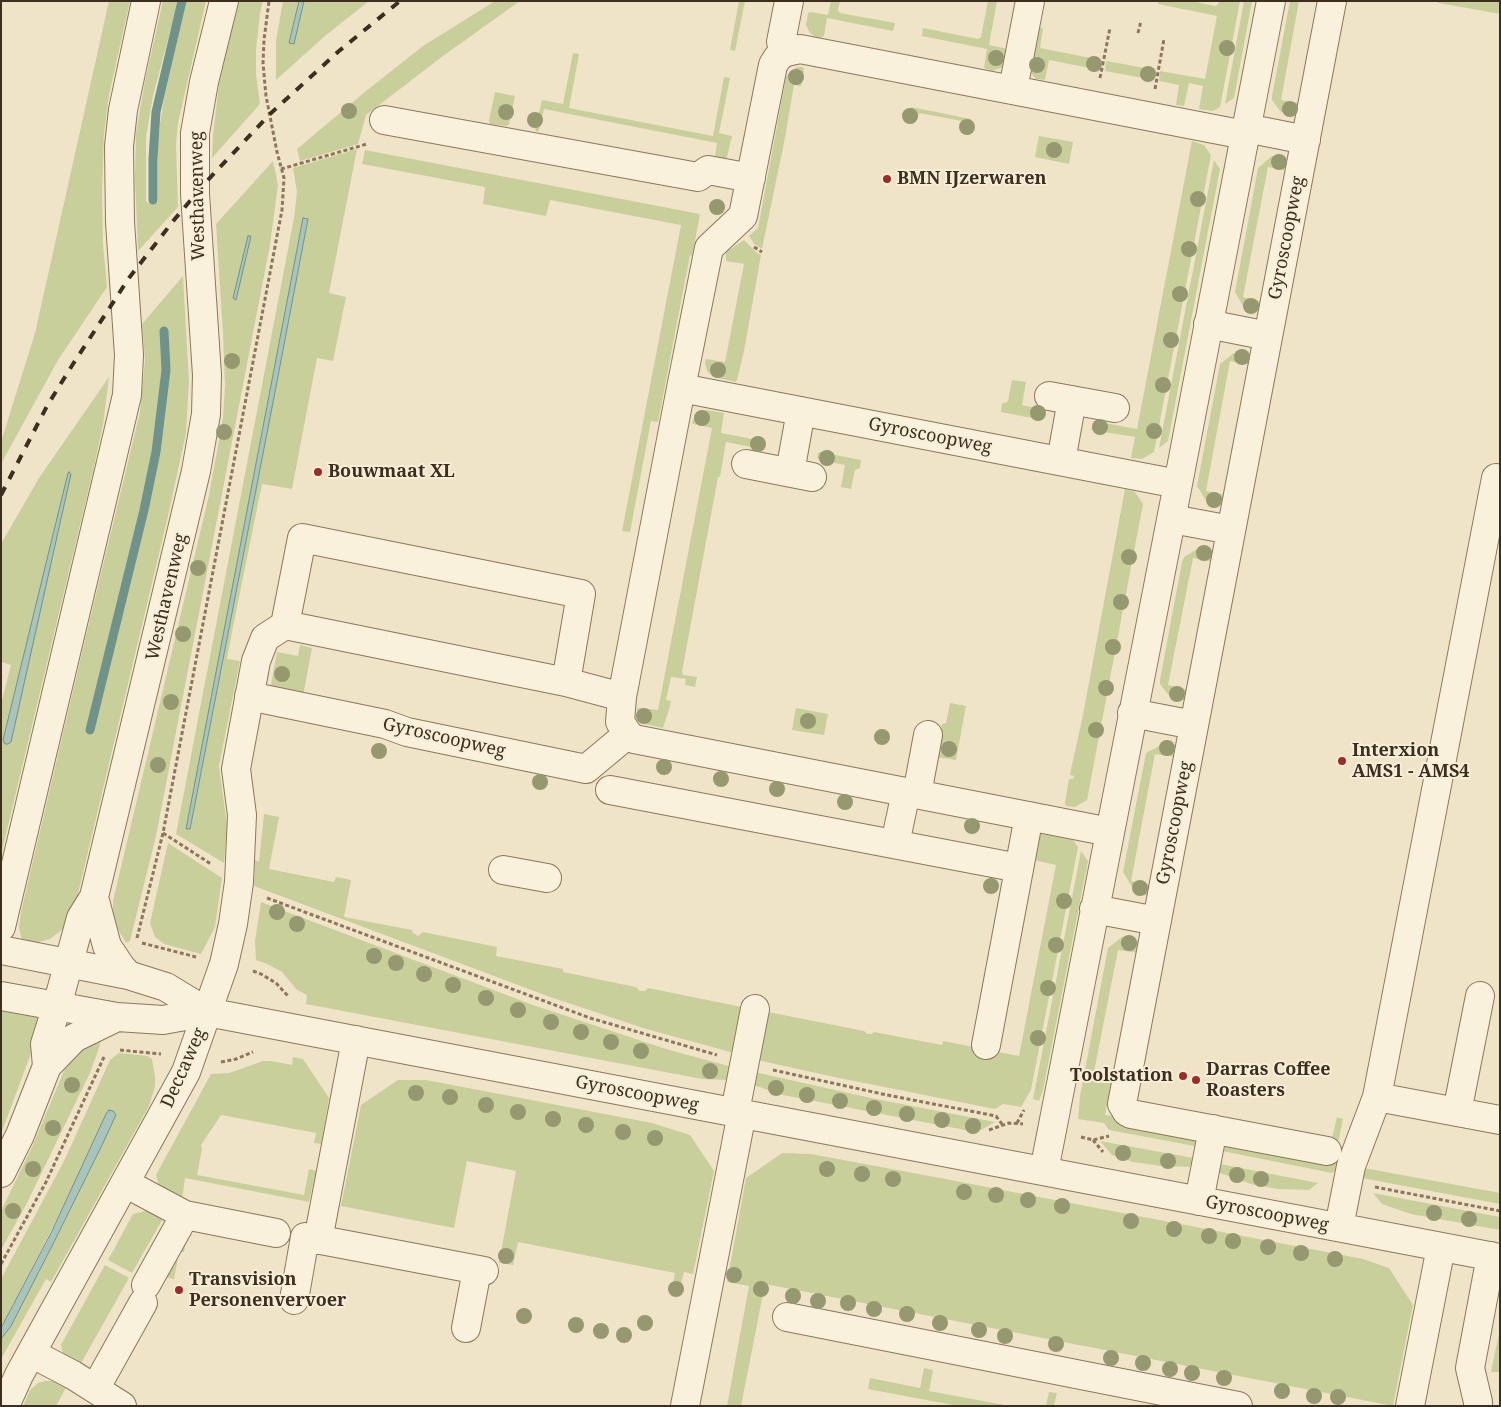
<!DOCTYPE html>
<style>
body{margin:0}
#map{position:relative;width:1501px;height:1407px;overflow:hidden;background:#f0e4c8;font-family:"Noto Serif",serif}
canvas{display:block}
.frame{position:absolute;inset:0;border:2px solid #3d2e20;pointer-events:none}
</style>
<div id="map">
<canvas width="1501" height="1407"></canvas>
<div class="frame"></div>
</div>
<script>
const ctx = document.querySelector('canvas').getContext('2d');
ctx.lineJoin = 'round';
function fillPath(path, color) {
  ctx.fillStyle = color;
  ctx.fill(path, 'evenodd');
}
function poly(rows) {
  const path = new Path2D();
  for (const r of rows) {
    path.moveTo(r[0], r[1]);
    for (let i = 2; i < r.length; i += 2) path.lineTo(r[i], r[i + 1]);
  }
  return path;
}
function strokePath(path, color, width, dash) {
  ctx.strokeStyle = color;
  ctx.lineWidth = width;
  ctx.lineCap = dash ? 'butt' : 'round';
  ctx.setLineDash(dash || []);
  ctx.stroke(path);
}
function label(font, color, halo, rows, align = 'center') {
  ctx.font = font + ' "Noto Serif",serif';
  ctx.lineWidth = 4;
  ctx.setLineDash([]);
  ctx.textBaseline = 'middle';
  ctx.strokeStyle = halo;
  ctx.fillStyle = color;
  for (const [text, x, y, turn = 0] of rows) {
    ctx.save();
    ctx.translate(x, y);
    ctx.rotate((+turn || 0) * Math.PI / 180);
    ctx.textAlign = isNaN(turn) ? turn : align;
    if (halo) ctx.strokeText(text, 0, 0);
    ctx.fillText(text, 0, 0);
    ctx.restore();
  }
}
fillPath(poly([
 [109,1,130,1,109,95,104,134,102,192,103,243,107,287,58,360,1,464,1,442,35,333],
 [163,1,178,1,153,96,146,137,146,201,148,203,152,204,158,202,158,148,160,124,164,99,186,1,206,1,178,123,176,145,178,207,138,251,135,178,136,133,145,81],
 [239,1,263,1,260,14,256,50,256,74,260,104,212,158,213,135,219,84],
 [283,1,299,1,289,42,294,44,304,1,369,1,325,36,276,80,276,41],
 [495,1,520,1,443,56,366,115,358,144,300,161,297,149,366,91,423,46],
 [739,1,745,1,735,51,730,50],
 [831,1,840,1,838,10,840,13,895,23,893,31,827,18,824,36,820,38,814,36,810,33,806,25,808,13,810,12,828,15],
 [988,1,997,1,989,45,1008,49,1004,65,1001,68,992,71,984,68,987,49,922,36,923,28,978,39,981,37],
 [1159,1,1191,1,1216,6,1220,1,1240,1,1220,107,1213,111,1199,109,1203,86,1189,83,1184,106,1176,105,1179,85,1159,81,1160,71,1205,79,1217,16,1158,4],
 [1244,1,1252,1,1234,98,1225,104],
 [1290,1,1299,1,1281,100,1302,104,1300,116,1281,112,1272,100,1272,96],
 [1432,1,1500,1,1500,14,1439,3],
 [1038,27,1043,28,1040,48,1101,60,1100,70,1049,60,1045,80,1036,79,1029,71],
 [573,53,579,54,569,108,713,136,724,77,730,78,719,133,732,136,726,161,714,163,717,143,544,109,539,130,537,132,535,130,542,100,563,104],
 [1106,61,1156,70,1154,80,1105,71],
 [797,67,803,67,804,70,801,86,794,85,784,143,762,249,754,244,749,236,758,228,786,77,791,71],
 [495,92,515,96,509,124,507,126,490,124,489,120],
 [911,107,971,119,969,132,960,131,962,121,919,113,917,120,909,119],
 [1039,136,1073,142,1069,164,1035,157],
 [1192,141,1204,145,1211,155,1154,452,1142,459,1131,458,1135,437,1091,430,1094,421,1137,429],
 [357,149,329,293,346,297,333,361,317,358,292,489,262,484,231,637,227,659,240,661,219,766,227,825,224,863,176,834,294,218,297,192,293,168],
 [303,219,308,220,275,392,190,829,187,829],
 [365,150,700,214,692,256,690,255,658,422,651,421,630,532,622,531,681,225,550,200,546,216,483,204,485,187,362,164],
 [1272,156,1292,160,1289,171,1268,167,1243,297,1264,302,1262,312,1244,308,1235,292,1258,168],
 [1214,160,1220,169,1168,441,1159,448],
 [273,161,278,185,270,245,156,836,130,941,126,943,116,926,113,916,113,901,209,495,223,418,225,385,223,334,216,224],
 [744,240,757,253,761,255,744,351,737,380,736,382,713,377,707,371,705,363,706,359,725,362,744,264,726,261,726,252],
 [183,276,189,382,186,433,168,516,73,915,63,929,50,939,31,944,22,942,19,927,21,912,85,640,140,412,145,360,142,324],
 [1234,353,1254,355,1252,365,1230,361,1206,491,1227,495,1225,506,1207,502,1197,486,1220,364],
 [109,377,103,425,93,471,1,855,1,704,11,665,1,662,1,544,39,478],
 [1012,380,1026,382,1022,405,1044,410,1042,420,1001,412,1002,403,1005,403,1008,401],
 [707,410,724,413,721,433,763,441,764,443,763,448,761,449,726,442,720,477,718,477,682,672,683,675,697,677,695,687,685,685,686,679,671,677,666,700,671,701,670,706,663,728,645,724,638,717,637,708,658,710,712,428,693,424,692,422,697,413],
 [820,452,861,460,860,468,855,470,851,489,841,487,845,465,819,460,817,457,818,453],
 [1125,489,1135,492,1143,504,1087,800,1075,807,1066,806,1065,803,1069,779,1073,779,1074,776,1070,775,1072,765,1083,715],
 [1199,548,1216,551,1214,562,1193,558,1168,685,1189,690,1188,701,1171,698,1160,684,1160,680,1182,562,1184,557],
 [300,645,312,648,303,696,270,690,277,652,298,656],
 [950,703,966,706,956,760,936,757,942,724,946,723],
 [796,708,828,714,824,735,792,730],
 [1163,744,1179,747,1176,757,1155,754,1131,881,1152,885,1150,897,1135,892,1123,872,1146,753],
 [264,814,279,817,269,869,334,882,336,877,351,880,344,917,412,930,413,933,418,936,423,932,497,947,496,956,563,969,563,972,636,987,640,991,645,991,648,988,747,1008,738,1054,646,1029,550,997,254,886,255,860,259,862],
 [1042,834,1073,840,1078,847,1031,1090,1021,1107,1003,1104,995,1109,834,1077,753,1059,763,1011,864,1031,867,1034,872,1034,874,1032,942,1045,943,1041,1019,1056,1056,865,1034,860,1039,836],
 [168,843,222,878,215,927,201,954,164,944,155,937,150,923],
 [1081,851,1088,861,1043,1090,1039,1101,1033,1099],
 [261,902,533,1005,666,1049,736,1068,730,1080,702,1079,306,1004,307,995,297,990,282,972,267,964,256,960,255,941],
 [1122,937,1141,941,1139,953,1118,950,1094,1072,1113,1075,1105,1115,1112,1116,1118,1122,1197,1138,1200,1147,1109,1130,1104,1123,1078,1119,1080,1096,1108,948],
 [1,1008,42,1015,43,1021,1,1134],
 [97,1040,100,1042,100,1045,90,1073,27,1203,1,1250,1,1211,32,1147,66,1066,79,1050],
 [119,1053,148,1056,152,1059,155,1076,155,1086,149,1106,51,1282,46,1279,1,1359,1,1339,11,1326,52,1246,103,1143,106,1114,72,1190,1,1328,1,1279,64,1161,110,1060],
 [293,1057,303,1059,329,1098,321,1144,314,1143,316,1133,221,1115,201,1145,202,1149,197,1175,304,1195,309,1169,316,1171,309,1202,185,1178,182,1200,159,1186,156,1175,211,1074,229,1073,263,1061,271,1061,292,1065],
 [750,1071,871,1098,995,1122,981,1130,970,1131,783,1095,750,1084],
 [398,1080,426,1080,652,1123,690,1135,714,1171,693,1274,684,1272,679,1293,671,1296,675,1273,518,1242,513,1265,499,1263,516,1171,467,1161,454,1228,341,1206,361,1105],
 [1337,1117,1343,1119,1334,1162,1336,1163,1335,1171,1332,1173,1217,1150,1220,1144,1331,1142],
 [1100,1141,1199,1159,1198,1161,1189,1167,1161,1166,1133,1162,1112,1155],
 [782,1153,811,1154,940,1178,1363,1259,1389,1268,1413,1305,1393,1406,765,1284,741,1406,727,1406,749,1286,727,1282,746,1178],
 [1215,1163,1318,1183,1309,1190,1278,1189,1251,1184,1220,1173,1214,1165],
 [1364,1168,1500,1193,1500,1204,1362,1178],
 [1373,1193,1500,1217,1500,1230,1411,1214,1382,1204],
 [154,1209,165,1215,132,1273,108,1260,133,1214],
 [188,1230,184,1252,179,1252,174,1279,159,1276],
 [105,1265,129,1278,80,1365,63,1355,61,1345],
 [1500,1329,1500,1372,1491,1372],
 [924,1368,933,1370,929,1391,1010,1406,958,1406,868,1389,870,1378,920,1388],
 [45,1381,57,1381,67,1386,56,1406,23,1406,30,1390,38,1383],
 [1049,1392,1057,1393,1054,1406,1046,1406]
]), '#c9cf9b');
const water = poly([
 [299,1,304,1,294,44,289,43,299,1],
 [303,218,308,219,275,392,190,829,186,829,303,218],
 [248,236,251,236,236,300,233,298,248,236],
 [69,472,71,474,11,742,8,744,5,744,3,740,68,473,69,472],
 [109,1110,113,1111,116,1115,103,1143,52,1246,11,1326,1,1339,1,1328,52,1231,106,1114,109,1110]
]);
fillPath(water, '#a9c4bc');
strokePath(water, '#6f938a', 1);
strokePath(poly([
 [153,200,153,159,156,112,182,1],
 [90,730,144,510,156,452,166,370,164,331]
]), '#6f938a', 9);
const minor = poly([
 [786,52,781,42,789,1],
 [1013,89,1030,1],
 [384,120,698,177,708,170,751,178],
 [1246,128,1306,140],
 [1208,324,1268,336],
 [681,388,1178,484],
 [1049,396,1115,408],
 [1061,461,1072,400],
 [746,464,812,477],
 [790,472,801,411],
 [1172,519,1231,530],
 [285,625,302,538,581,594,566,682],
 [249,696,385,724,407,732,586,769,628,734],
 [1132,713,1194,725],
 [610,790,1019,868],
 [917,794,928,735],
 [1110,832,634,739,628,734,620,722,622,697,681,388,709,248,743,216,773,65,778,57,786,52,800,49,1245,135],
 [895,844,906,792],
 [503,870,547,878],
 [94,897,107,946,121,967,128,975,166,987,207,1012,1500,1258],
 [1094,909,1157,921],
 [1,927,127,395,129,355,120,222,119,146,123,110,146,1],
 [1,950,128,975],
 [1,996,117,1017,163,1020,207,1012],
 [986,1045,1029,816],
 [47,1066,74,1038,117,1017],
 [1377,1097,1500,1120],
 [735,1112,755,1009],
 [1457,1112,1480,996],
 [1327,1151,1131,1114,1127,1112,1122,1104,1332,1],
 [1044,1171,1178,484,1271,1],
 [1,1173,20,1135,47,1066,45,1044,57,1006,81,918,94,897,196,471,206,414,207,375,195,194,195,133,204,82,224,1],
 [125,1183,185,1215,276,1233],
 [1199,1201,1213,1129],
 [1339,1227,1351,1166,1377,1097,1496,478],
 [318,1240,356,1040],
 [146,1285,185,1215],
 [294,1300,305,1237,484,1271],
 [787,1317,1238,1406],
 [466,1328,477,1270],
 [31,1353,73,1375,122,1406],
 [95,1389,143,1303],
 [5,1406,19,1375,186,1072,224,964,233,924,239,882,242,815,236,769,256,661,265,638,285,625,566,682,622,697],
 [685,1406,742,1113],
 [1410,1406,1441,1247],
 [1478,1406,1478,1402,1470,1368,1491,1256]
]);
strokePath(minor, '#8d765c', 30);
strokePath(poly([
 [1138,33,1141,21],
 [1100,78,1110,28],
 [1155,89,1164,39],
 [281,169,367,144],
 [754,247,762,252],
 [163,833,211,864],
 [267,898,590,1018,717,1055],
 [137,938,163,833,282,210,284,178,277,152,266,96,263,63,264,40,269,1],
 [142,943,196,957],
 [253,971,261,974,276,983,288,996],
 [120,1050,161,1054],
 [221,1062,236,1059,253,1052],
 [773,1070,887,1095,996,1116,1002,1124],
 [1017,1123,1024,1110],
 [989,1130,1009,1123,1023,1124],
 [1081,1137,1093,1140,1109,1136],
 [1093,1140,1103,1152],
 [1375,1187,1500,1211],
 [1,1264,46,1182,104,1057]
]), '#8d765c', 3, [4, 2.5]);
strokePath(minor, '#faf1dc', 28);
strokePath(poly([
 [1,495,47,406,73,364,129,278,174,220,206,182,270,114,339,51,400,1]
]), '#3d2e20', 4, [9, 9]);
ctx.fillStyle = '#96986f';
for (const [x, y] of [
 [1227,48],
 [996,58],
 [1094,64],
 [1037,65],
 [1148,74],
 [796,77],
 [1290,109],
 [349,111],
 [506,112],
 [910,116],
 [535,120],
 [967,127],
 [1054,150],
 [1279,162],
 [1198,199],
 [717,207],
 [1189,249],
 [1180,294],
 [1251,306],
 [1171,340],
 [1242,357],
 [232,361],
 [718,370],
 [1163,385],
 [1038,413],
 [702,418],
 [1100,427],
 [1154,431],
 [224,432],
 [758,444],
 [827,458],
 [1214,500],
 [1204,553],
 [1129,557],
 [198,568],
 [1121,602],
 [183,634],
 [1113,647],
 [282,674],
 [1106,688],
 [1177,694],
 [171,702],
 [644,716],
 [808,721],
 [1096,730],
 [882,737],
 [1167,748],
 [949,749],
 [379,751],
 [158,765],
 [664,767],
 [721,779],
 [540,782],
 [777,789],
 [845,802],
 [972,826],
 [991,886],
 [1140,888],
 [1064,901],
 [277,912],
 [297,924],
 [1129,943],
 [1056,945],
 [374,956],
 [396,963],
 [424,974],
 [453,985],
 [1048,988],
 [486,998],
 [518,1010],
 [551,1022],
 [581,1032],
 [1038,1038],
 [611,1042],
 [641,1051],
 [710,1071],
 [72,1085],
 [776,1088],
 [416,1093],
 [807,1095],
 [450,1097],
 [840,1101],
 [486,1105],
 [874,1108],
 [518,1112],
 [907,1114],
 [553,1119],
 [942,1120],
 [586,1125],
 [973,1126],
 [53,1128],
 [623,1132],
 [655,1138],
 [1123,1153],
 [1168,1161],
 [33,1169],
 [827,1169],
 [862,1174],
 [1237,1175],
 [893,1179],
 [1261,1179],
 [964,1192],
 [996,1195],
 [1028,1200],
 [1062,1206],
 [13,1211],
 [1434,1213],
 [1469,1219],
 [1131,1221],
 [1174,1229],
 [1209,1236],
 [1233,1241],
 [1268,1247],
 [1301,1253],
 [506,1256],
 [1335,1259],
 [734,1275],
 [676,1289],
 [761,1289],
 [793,1296],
 [818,1301],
 [848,1303],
 [874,1309],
 [907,1314],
 [524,1316],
 [645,1323],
 [940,1323],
 [576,1325],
 [979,1330],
 [601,1331],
 [624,1335],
 [1005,1336],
 [1056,1344],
 [1111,1358],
 [1143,1363],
 [1170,1369],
 [1192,1373],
 [1224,1378],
 [1282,1391],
 [1314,1396],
 [1338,1397]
]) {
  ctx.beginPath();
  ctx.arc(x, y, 8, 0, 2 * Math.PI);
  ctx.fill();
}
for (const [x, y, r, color] of [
 [887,179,5,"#9e2a2b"],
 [318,472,5,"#9e2a2b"],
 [1342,761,5,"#9e2a2b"],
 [1183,1076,5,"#9e2a2b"],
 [1196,1080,5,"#9e2a2b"],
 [179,1290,5,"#9e2a2b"]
]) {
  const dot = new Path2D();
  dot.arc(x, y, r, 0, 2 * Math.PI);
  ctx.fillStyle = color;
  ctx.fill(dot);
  strokePath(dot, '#f7eed8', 2);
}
label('bold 18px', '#3d2e20', '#f7eed8', [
 ["BMN IJzerwaren",897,179],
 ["Bouwmaat XL",328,472],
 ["Interxion",1352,751],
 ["AMS1 - AMS4",1352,772],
 ["Darras Coffee",1206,1070],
 ["Roasters",1206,1091],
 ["Toolstation",1173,1076,"right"],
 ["Transvision",189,1280],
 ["Personenvervoer",189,1301]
], 'left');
label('18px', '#3d2e20', '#f7eed8', [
 ["Westhavenweg",198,196,-91],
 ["Gyroscoopweg",1287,238,-79],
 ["Gyroscoopweg",930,436,11],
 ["Westhavenweg",167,597,-77],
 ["Gyroscoopweg",444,738,13],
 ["Gyroscoopweg",1175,823,-79],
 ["Deccaweg",184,1068,-66],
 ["Gyroscoopweg",637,1094,11],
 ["Gyroscoopweg",1267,1214,11]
]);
</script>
